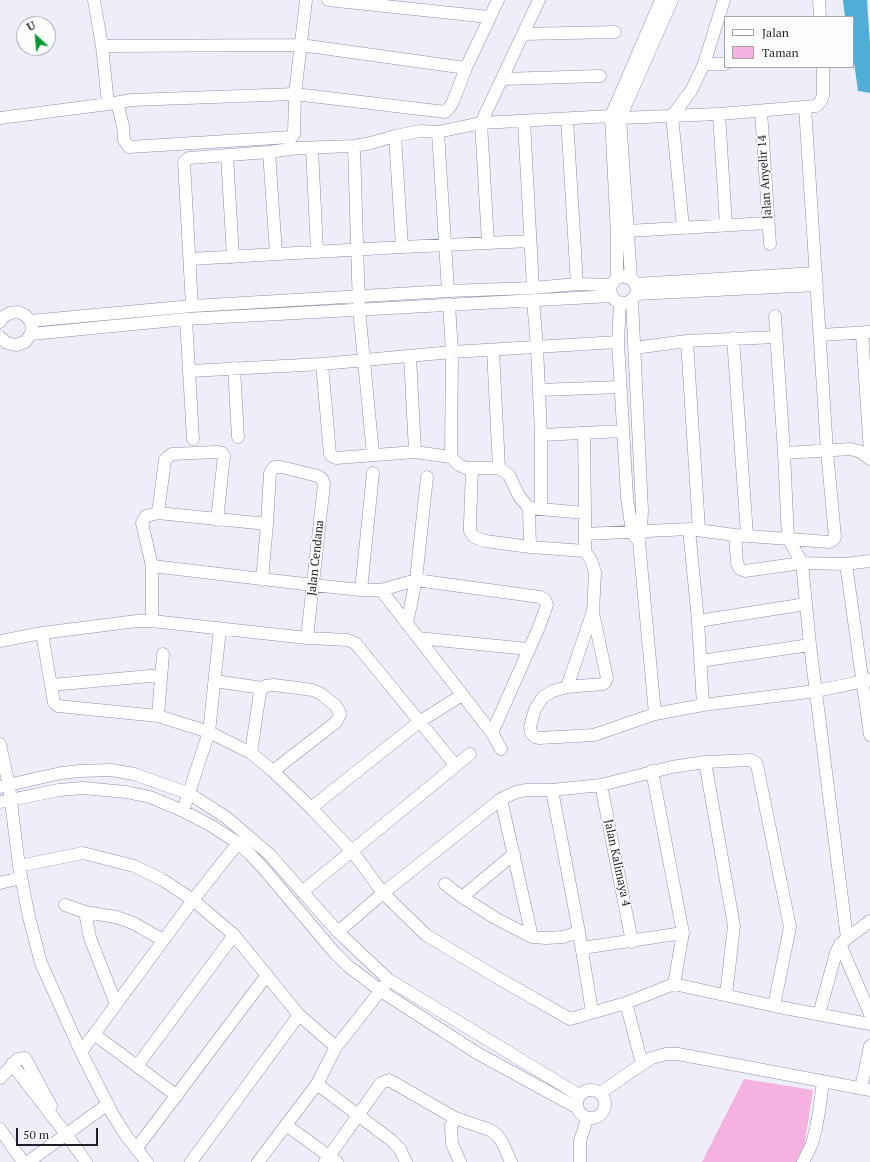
<!DOCTYPE html>
<style>
body{margin:0}
#map{position:relative;width:870px;height:1162px;overflow:hidden;background:#eeeefb;font-family:"PT Serif",serif}
canvas{display:block}
.legend{position:absolute;left:724px;top:16px;width:130px;height:52px;box-sizing:border-box;background:#fdfdfd;border:1px solid #a4a4a9;margin:0;padding:5px 7px;list-style:none;font-size:12px;color:#1f1f2a}
.legend li{display:flex;align-items:center;gap:8px;height:20px}
.legend b{width:20px;border:1px solid #a4a4a9}
.north{position:absolute;left:16px;top:16px;width:40px;height:40px;box-sizing:border-box;background:#fdfdfd;border:1px solid #a4a4a9;border-radius:50%;rotate:334deg;font-size:11px;font-weight:700;line-height:16px;text-align:center;color:#1f1f2a}
.north::after{content:'';display:block;margin:auto;width:14px;height:18px;background:#019830;clip-path:polygon(50% 0,100% 100%,50% 72%,0 100%)}
.scale{position:absolute;left:16px;top:1128px;width:82px;height:18px;box-sizing:border-box;border:2px solid #1f1f2a;border-top:0;padding-left:5px;font-size:12px;line-height:14px;white-space:nowrap;color:#1f1f2a;-webkit-text-stroke:3px #fdfdfd;paint-order:stroke}
</style>
<div id="map">
<canvas width="870" height="1162"></canvas>
<ul class="legend">
<li><b style="height:5px;background:#fff"></b>Jalan</li>
<li><b style="height:11px;background:#f5b1df"></b>Taman</li>
</ul>
<div class="north">U</div>
<div class="scale">50 m</div>
</div>
<script>
const ctx = document.querySelector('canvas').getContext('2d');
ctx.lineJoin = 'round';
function fillPath(path, color) {
  ctx.fillStyle = color;
  ctx.fill(path, 'evenodd');
}
function poly(rows) {
  const path = new Path2D();
  for (const r of rows) {
    if (r.length === 3) {
      path.moveTo(r[0] + r[2], r[1]);
      path.arc(r[0], r[1], r[2], 0, 2 * Math.PI);
      continue;
    }
    path.moveTo(r[0], r[1]);
    for (let i = 2; i < r.length; i += 2) path.lineTo(r[i], r[i + 1]);
  }
  return path;
}
function strokePath(path, color, width, dash) {
  ctx.strokeStyle = color;
  ctx.lineWidth = width;
  ctx.lineCap = dash ? 'butt' : 'round';
  ctx.setLineDash(dash || []);
  ctx.stroke(path);
}
function label(font, color, halo, rows, align = 'center') {
  ctx.font = font + ' "PT Serif",serif';
  ctx.lineWidth = 3;
  ctx.setLineDash([]);
  ctx.textBaseline = 'middle';
  ctx.strokeStyle = halo;
  ctx.fillStyle = color;
  for (const [text, x, y, turn = 0] of rows) {
    ctx.save();
    ctx.translate(x, y);
    ctx.rotate((+turn || 0) * Math.PI / 180);
    ctx.textAlign = isNaN(turn) ? turn : align;
    if (halo) ctx.strokeText(text, 0, 0);
    ctx.fillText(text, 0, 0);
    ctx.restore();
  }
}
fillPath(poly([
 [744,1079,813,1090,804,1147,797,1162,702,1162]
]), '#f5b1df');
fillPath(poly([
 [843,0,867,0,870,45,870,93,858,91,853,55,853,17,845,17]
]), '#50aed6');
const minor = poly([
 [94,0,102,46,108,104],
 [328,0,489,17],
 [819,0,820,17],
 [523,34,615,32],
 [102,46,301,45,466,68],
 [704,64,725,64],
 [502,79,600,76],
 [117,103,123,126,124,140,129,147,292,137,294,134,295,94,306,0],
 [761,111,770,244],
 [719,114,726,225],
 [0,118,108,104,132,100,295,94,445,112,449,108,452,104,466,68,498,0],
 [620,118,719,114,816,106,821,101,823,95,823,67],
 [567,119,577,284],
 [524,121,533,288],
 [438,132,448,291],
 [395,136,402,247],
 [354,146,359,309,373,454],
 [312,148,317,251],
 [269,152,276,253],
 [227,155,233,257],
 [683,227,672,116,691,91,704,64,724,0],
 [627,231,768,223],
 [488,242,481,123,539,0],
 [190,259,402,247,530,241],
 [617,278,624,276,634,281,637,289,636,294,632,300,626,303,620,303,615,300,612,296,610,290,611,285,617,278,617,236,611,116,661,0],
 [631,278,620,118,672,0],
 [636,284,816,273],
 [636,294,817,285],
 [533,300,537,347,541,435,541,508],
 [632,300,642,510,641,532,639,542,655,714],
 [620,303,618,342,627,497,632,532,636,538],
 [449,304,452,352,451,457],
 [192,306,184,162,189,158,269,152,298,148,354,146,371,143,395,136,420,131,438,132,481,123,611,116],
 [775,316,784,453,788,538,802,563,810,645,847,938],
 [186,319,193,439],
 [30,321,192,306,448,291,533,288,577,284,611,285],
 [0,322,3,317,10,313,18,312,25,315,30,321,32,327,31,334,25,342,16,345,7,343,0,337],
 [862,333,870,452],
 [31,334,186,319,612,296],
 [820,335,869,332],
 [733,338,747,535],
 [687,341,699,529],
 [634,348,687,341,776,337],
 [493,350,499,468],
 [410,356,415,452],
 [322,364,330,454,332,456,336,458,415,452,451,457,459,465,466,468,499,468,509,475,519,496,529,508,585,513,585,551,591,560,595,572,593,613,607,678,605,683,603,684,567,687,553,691,543,697,535,709,530,727,531,733,535,737,539,738,594,735,655,714,703,705,816,691,870,680],
 [234,368,238,437],
 [190,371,322,364,452,352,618,342],
 [539,390,620,387],
 [584,433,585,513],
 [541,435,623,431],
 [784,453,851,449,861,452,870,459],
 [472,468,470,523,470,531,474,537,485,541,530,547,585,551],
 [529,508,530,547],
 [158,513,165,460,168,457,172,454,216,452,222,453,224,456,217,520],
 [689,529,698,621,703,705],
 [585,534,689,529,735,535,829,542,833,540,835,537,827,451,805,107],
 [735,535,737,563,740,569,745,571,802,563,846,564,870,561],
 [846,564,870,735],
 [152,566,313,585,361,590,381,590,492,733,501,749],
 [262,580,267,524,270,473,274,467,281,467,318,476,322,479,324,484,307,638],
 [361,590,373,473],
 [381,590,416,580,540,597,545,600,547,605,539,627,492,733],
 [152,621,152,566,142,523,146,516,158,513,267,524],
 [698,621,806,604],
 [407,623,416,580,427,477],
 [42,633,54,703,58,706,158,716,209,732,251,753,273,771,311,808,352,851,383,893,426,935,498,978,570,1019,626,1003,674,984,774,1006,870,1024],
 [418,638,528,649],
 [0,641,42,633,137,621,152,621,307,638,348,640,355,643,361,650,456,766],
 [700,661,810,645],
 [215,681,262,688],
 [51,685,161,675],
 [567,687,592,614],
 [158,716,163,654],
 [0,744,9,786,19,866,29,917,41,963,81,1052,113,1115,127,1137,147,1162],
 [251,753,260,692,265,686,274,685,313,690,321,694,335,705,339,711,340,715,335,723,273,771],
 [705,762,734,926,726,995],
 [652,771,683,933,674,984],
 [601,785,632,942],
 [0,787,61,773,80,771,111,770,134,774,190,794,227,818,270,855,338,932,389,980,579,1095],
 [552,790,579,932,592,1012],
 [501,799,532,937],
 [0,802,59,790,83,788,126,792,150,797,183,811,210,825,238,843,250,854,263,868,334,952,348,966,381,991,477,1053,576,1107],
 [311,808,419,722,462,695],
 [183,811,209,732,220,629],
 [19,866,83,853,134,866,163,880,193,900,234,935,299,1015,336,1047],
 [0,883,21,878],
 [445,884,462,897,495,918,532,937,546,938,563,937,579,932],
 [302,892,470,754],
 [462,897,514,854],
 [65,905,85,912,116,917,133,923,163,940],
 [85,912,90,938,116,1004],
 [338,932,383,893,501,799,516,792,527,790,552,790,601,785,672,767,705,762,751,760,756,763,758,770,790,927,774,1006],
 [840,944,870,1014],
 [582,948,683,933],
 [626,1003,642,1064],
 [819,1014,836,953,840,944,870,921],
 [94,1034,177,1096],
 [81,1052,193,900,238,843],
 [12,1064,66,1134,86,1162],
 [137,1066,234,935],
 [0,1078,18,1059,25,1058,51,1106],
 [317,1084,391,1140,400,1149,406,1162],
 [861,1088,870,1046],
 [591,1104,14],
 [600,1093,642,1064,652,1058,666,1054,678,1054,870,1090],
 [455,1118,451,1126,452,1144,460,1162],
 [286,1125,337,1162],
 [0,1129,23,1162],
 [136,1149,267,975],
 [28,1162,108,1104],
 [191,1162,299,1015],
 [258,1162,317,1084,336,1047,385,985],
 [325,1162,381,1083,389,1080,455,1118,490,1130,497,1135,502,1142,511,1162],
 [580,1162,580,1141,587,1119],
 [803,1162,812,1144,816,1128,819,1112,823,1081]
]);
strokePath(minor, '#8f90ab', 13);
strokePath(minor, '#fff', 12);
label('12px', '#1f1f2a', '#fdfdfd', [
 ["Jalan Anyelir 14",765,177,-94],
 ["Jalan Cendana",316,558,-84],
 ["Jalan Kalimaya 4",617,863,78]
]);
</script>
